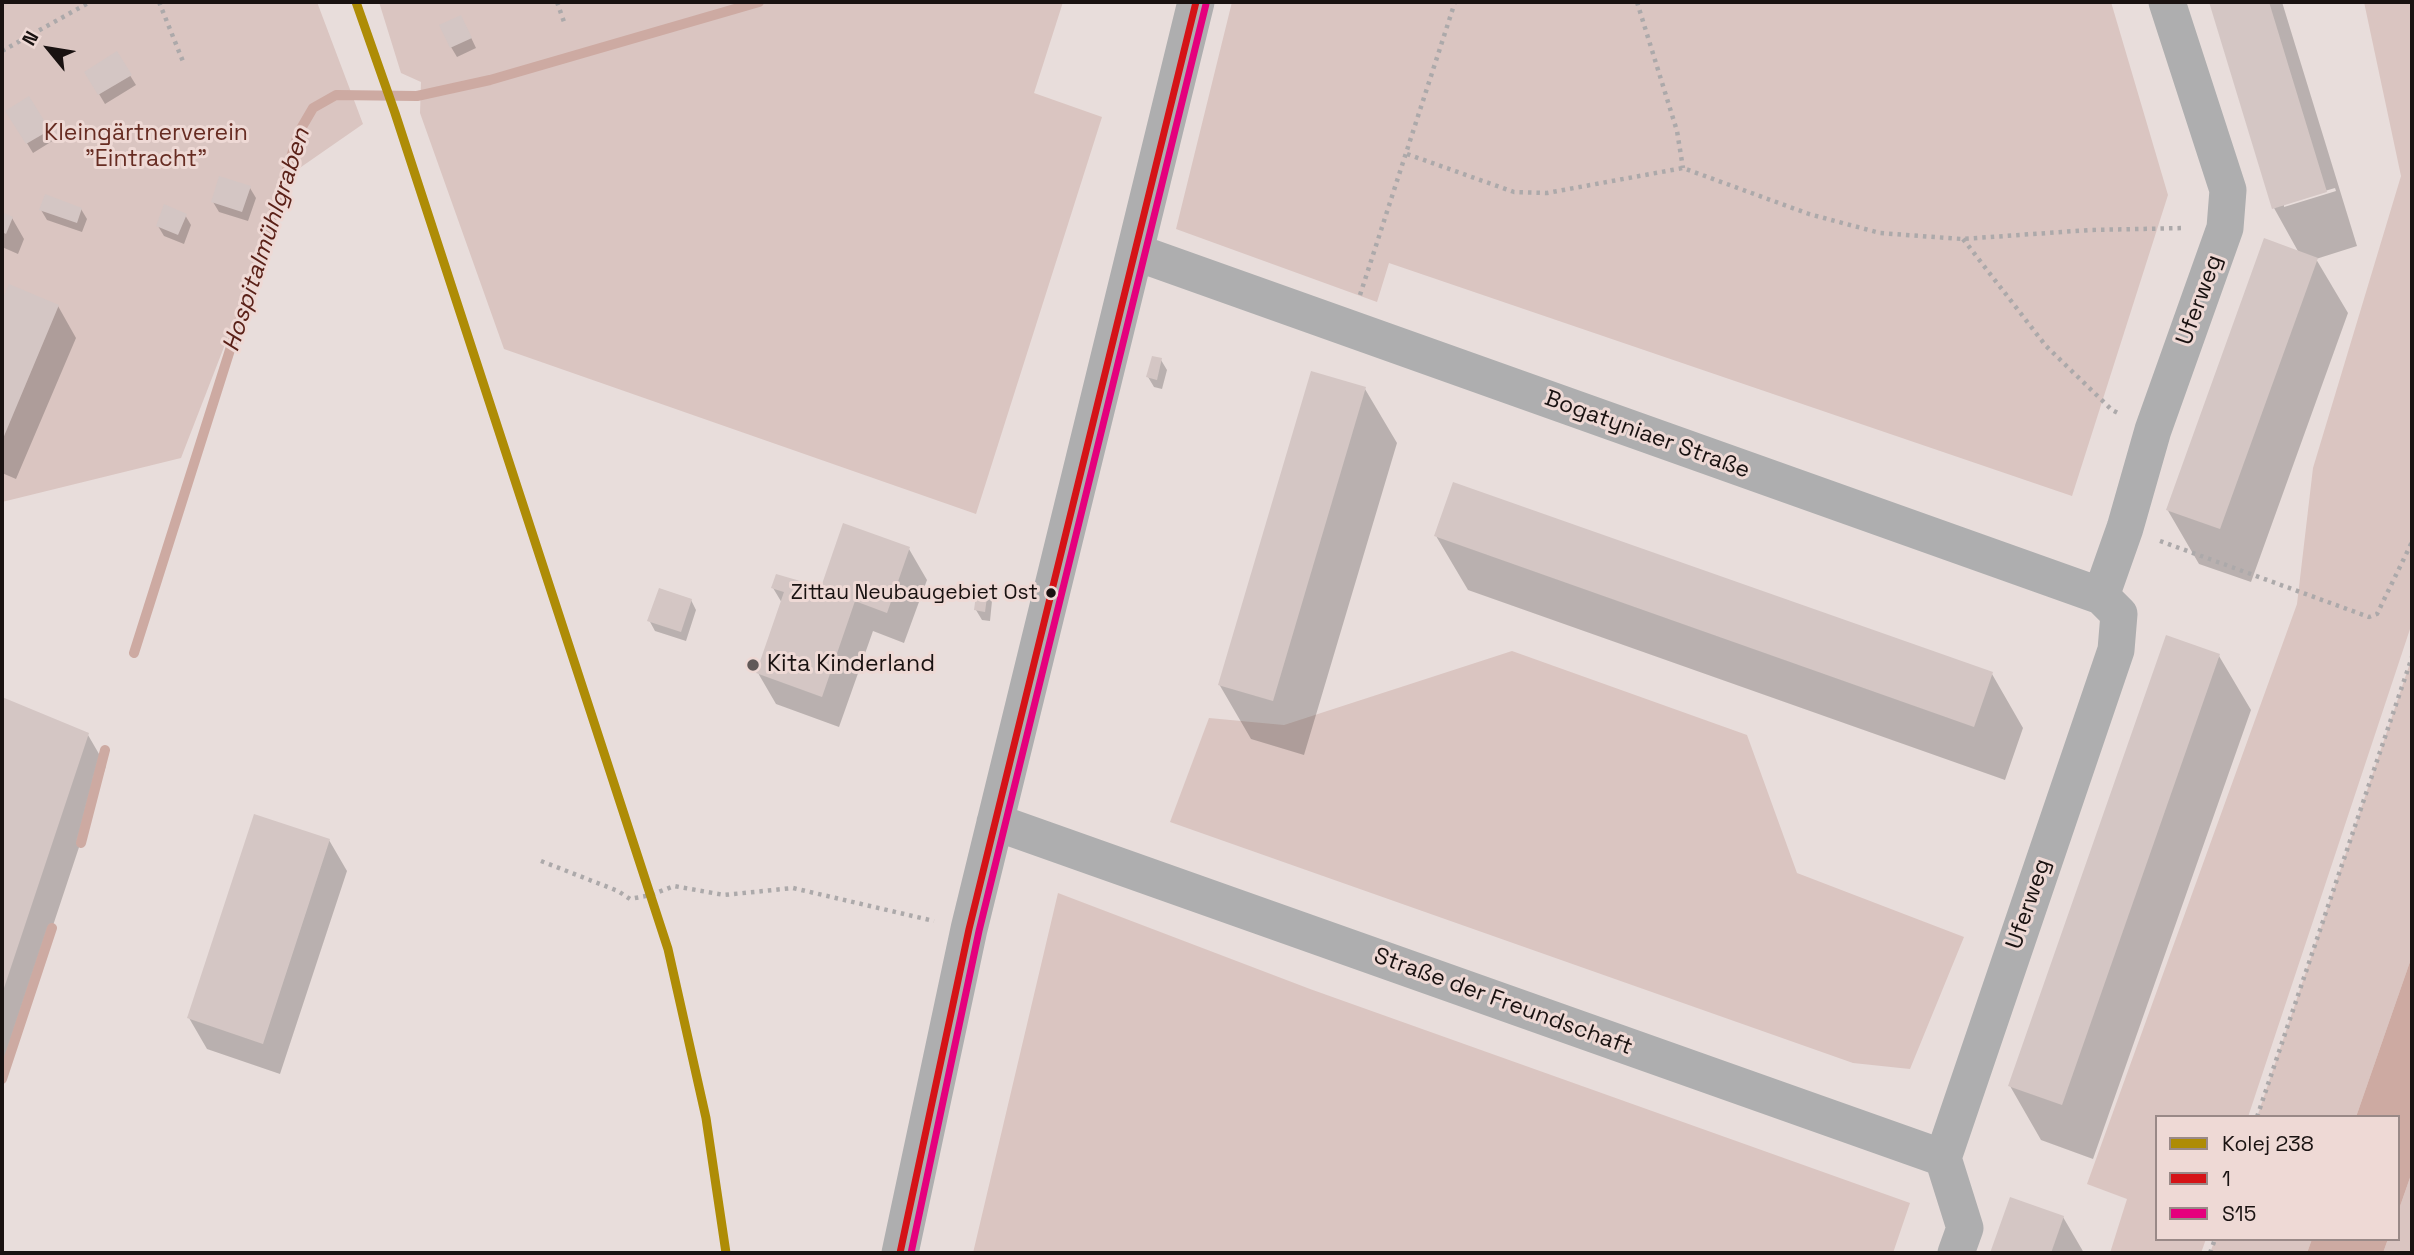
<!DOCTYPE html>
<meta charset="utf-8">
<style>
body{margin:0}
#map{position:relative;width:2414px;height:1255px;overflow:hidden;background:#e8dddb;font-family:"Space Grotesk",sans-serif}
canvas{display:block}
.frame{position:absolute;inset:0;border:4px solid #191211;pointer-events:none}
.legend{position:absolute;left:2155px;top:1115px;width:245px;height:126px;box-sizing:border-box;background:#eed9d5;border:2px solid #998987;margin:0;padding:9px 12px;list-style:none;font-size:21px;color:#191211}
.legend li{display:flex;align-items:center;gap:14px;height:35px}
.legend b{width:35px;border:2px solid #998987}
.north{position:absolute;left:14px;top:14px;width:70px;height:70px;-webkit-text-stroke:5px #eed9d5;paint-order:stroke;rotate:300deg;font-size:19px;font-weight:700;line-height:28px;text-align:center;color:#191211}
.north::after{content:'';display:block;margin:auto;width:24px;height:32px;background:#191211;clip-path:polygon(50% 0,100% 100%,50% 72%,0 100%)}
</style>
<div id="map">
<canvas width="2414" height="1255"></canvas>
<div class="frame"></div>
<ul class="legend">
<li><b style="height:9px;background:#ae8c06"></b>Kolej 238</li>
<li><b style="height:9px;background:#d51317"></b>1</li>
<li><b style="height:9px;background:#e5007d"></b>S15</li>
</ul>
<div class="north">N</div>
</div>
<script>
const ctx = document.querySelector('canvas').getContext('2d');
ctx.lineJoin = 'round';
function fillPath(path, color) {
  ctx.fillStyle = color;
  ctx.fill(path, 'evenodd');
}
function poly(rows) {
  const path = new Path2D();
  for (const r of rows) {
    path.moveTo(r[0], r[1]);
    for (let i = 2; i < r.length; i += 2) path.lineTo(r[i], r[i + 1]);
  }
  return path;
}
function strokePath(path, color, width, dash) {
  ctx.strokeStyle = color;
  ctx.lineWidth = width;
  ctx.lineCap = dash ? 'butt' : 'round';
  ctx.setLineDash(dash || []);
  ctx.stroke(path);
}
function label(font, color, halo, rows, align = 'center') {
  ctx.font = font + ' "Space Grotesk",sans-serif';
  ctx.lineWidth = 6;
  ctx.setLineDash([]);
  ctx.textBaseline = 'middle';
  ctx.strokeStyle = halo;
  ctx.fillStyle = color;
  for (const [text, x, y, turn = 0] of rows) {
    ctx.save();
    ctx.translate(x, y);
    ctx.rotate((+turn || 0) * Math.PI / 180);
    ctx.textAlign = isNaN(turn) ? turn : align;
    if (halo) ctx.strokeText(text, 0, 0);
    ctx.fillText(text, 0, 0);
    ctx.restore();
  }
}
fillPath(poly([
 [2,2,317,2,363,124,291,174,181,458,2,502],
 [379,2,1063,2,1034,93,1102,117,976,514,504,349,420,113,421,82,401,73],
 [1232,2,2111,2,2168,195,2072,496,1389,263,1377,302,1176,229],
 [2364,2,2412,2,2412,623,2248,1117,2157,1117,2157,1239,2206,1239,2201,1253,2110,1253,2127,1199,2087,1184,2297,604,2313,468,2401,176],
 [1512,651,1747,735,1797,873,1964,937,1910,1069,1853,1063,1170,822,1209,718,1284,725],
 [2412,657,2412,956,2356,1117,2257,1117],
 [1058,893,1310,989,1910,1203,1893,1253,973,1253],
 [2412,1172,2412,1253,2383,1253,2388,1239,2398,1239,2398,1212],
 [2215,1239,2312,1239,2307,1253,2210,1253]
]), '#dac5c1');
fillPath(poly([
 [2412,956,2412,1172,2398,1212,2398,1117,2356,1117],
 [2312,1239,2388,1239,2383,1253,2307,1253]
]), '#cdaaa2');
fillPath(poly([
 [2211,2,2282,2,2357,246,2316,259,2348,313,2251,582,2199,564,2167,509,2299,253,2274,208],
 [2335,188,2336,191,2284,207,2284,203],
 [466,27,476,48,457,57,451,47],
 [116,53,136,85,105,104,86,72],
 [29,99,54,140,33,153,8,112],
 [250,188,256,198,248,221,219,212,213,202],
 [81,209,87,219,82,232,47,220,41,210],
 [2,214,12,218,24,239,18,254,2,247],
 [185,215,191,225,184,244,164,236,158,226],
 [10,286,58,306,76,338,16,479,2,473,2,305],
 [1161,360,1167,370,1162,389,1154,387,1148,377],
 [1365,389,1397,443,1304,755,1251,739,1219,684],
 [1436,536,1992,674,2023,728,2005,780,1468,590],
 [909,549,927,580,904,643,873,631,839,727,776,704,758,673,782,603,773,588,822,589],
 [986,591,992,601,990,621,982,620,976,610],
 [691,600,696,610,686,641,655,631,649,620],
 [2219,656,2251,710,2093,1159,2041,1140,2010,1086],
 [2,699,88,735,106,766,2,1079],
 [329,840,347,871,280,1074,207,1049,189,1018],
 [2011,1199,2063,1217,2084,1253,1992,1253]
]), '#0003');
strokePath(poly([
 [134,653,299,132,313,108,336,95,417,96,490,80,759,2],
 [81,843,105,750],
 [2,1079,52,928]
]), '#cdaaa2', 10);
fillPath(poly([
 [2209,2,2269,2,2327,192,2272,209],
 [461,15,472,38,450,48,439,25],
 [117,51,132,75,98,95,84,72],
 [29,96,50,130,26,144,5,111],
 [219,176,251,186,242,212,211,202],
 [45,194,82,208,77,223,39,210],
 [164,204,187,214,178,235,156,226],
 [2,212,13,217,6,234,2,232],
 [2264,238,2318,258,2220,529,2166,510],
 [9,284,59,305,2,441,2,300],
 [1152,356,1162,358,1157,380,1146,377],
 [1311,371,1366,387,1273,701,1218,685],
 [1453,482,1993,672,1974,727,1434,536],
 [843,523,910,547,887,613,855,601,822,697,756,673,784,592,771,588,776,574,821,587],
 [659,588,692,599,681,632,647,621],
 [977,588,988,589,985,612,974,610],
 [2166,635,2220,654,2062,1105,2008,1086],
 [2,697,89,733,2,994],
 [254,814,330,839,263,1044,187,1018],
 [2010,1197,2064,1216,2051,1253,1990,1253]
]), '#d4c6c4');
strokePath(poly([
 [159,2,184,64],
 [557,2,564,22],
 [1637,2,1677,131,1683,168],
 [2,51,90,2],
 [1407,154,1514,192,1547,193,1683,168,1809,214,1880,233,1962,239,2090,230,2186,228],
 [1963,239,2046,346,2112,410,2120,414],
 [1360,295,1455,2],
 [2160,541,2369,617,2377,614,2412,542],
 [541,861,618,891,630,899,651,895,674,886,724,895,793,888,934,921],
 [2257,1117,2412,657],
 [2210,1253,2215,1239]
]), '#aca9aa', 4.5, [3.5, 5]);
strokePath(poly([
 [1135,252,2101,596,2119,614,2116,650,1943,1158],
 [2101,596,2125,528,2153,430,2225,228,2228,190,2167,2],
 [995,822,1943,1158,1965,1228,1956,1253],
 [900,1253,969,929,1196,2]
]), '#aeaeaf', 37);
strokePath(poly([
 [900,1253,969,929,1196,2]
]), '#d51317', 7);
strokePath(poly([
 [911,1253,979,931,1206,4]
]), '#e5007d', 7);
strokePath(poly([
 [356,2,395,113,668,949,706,1118,726,1253]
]), '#ae8c06', 9);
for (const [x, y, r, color] of [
 [1051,593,6,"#191211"],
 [753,665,7,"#615958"]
]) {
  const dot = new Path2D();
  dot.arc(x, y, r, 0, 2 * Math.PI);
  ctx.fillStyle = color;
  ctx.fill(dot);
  strokePath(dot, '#eed9d5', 2.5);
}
label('21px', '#191211', '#eed9d5', [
 ["Zittau Neubaugebiet Ost",1038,593]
], 'right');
label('23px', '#672c22', '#eed9d5', [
 ["Kleingärtnerverein",146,134],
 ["\"Eintracht\"",146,160]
]);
label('23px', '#191211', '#eed9d5', [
 ["Uferweg",2200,300,-70],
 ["Bogatyniaer Straße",1647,435,20],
 ["Uferweg",2029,904,-71],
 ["Straße der Freundschaft",1503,1002,20]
]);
label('23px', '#191211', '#eed9d5', [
 ["Kita Kinderland",767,665]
], 'left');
label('italic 24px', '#5a2017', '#eed9d5', [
 ["Hospitalmühlgraben",267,240,-72]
]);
</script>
